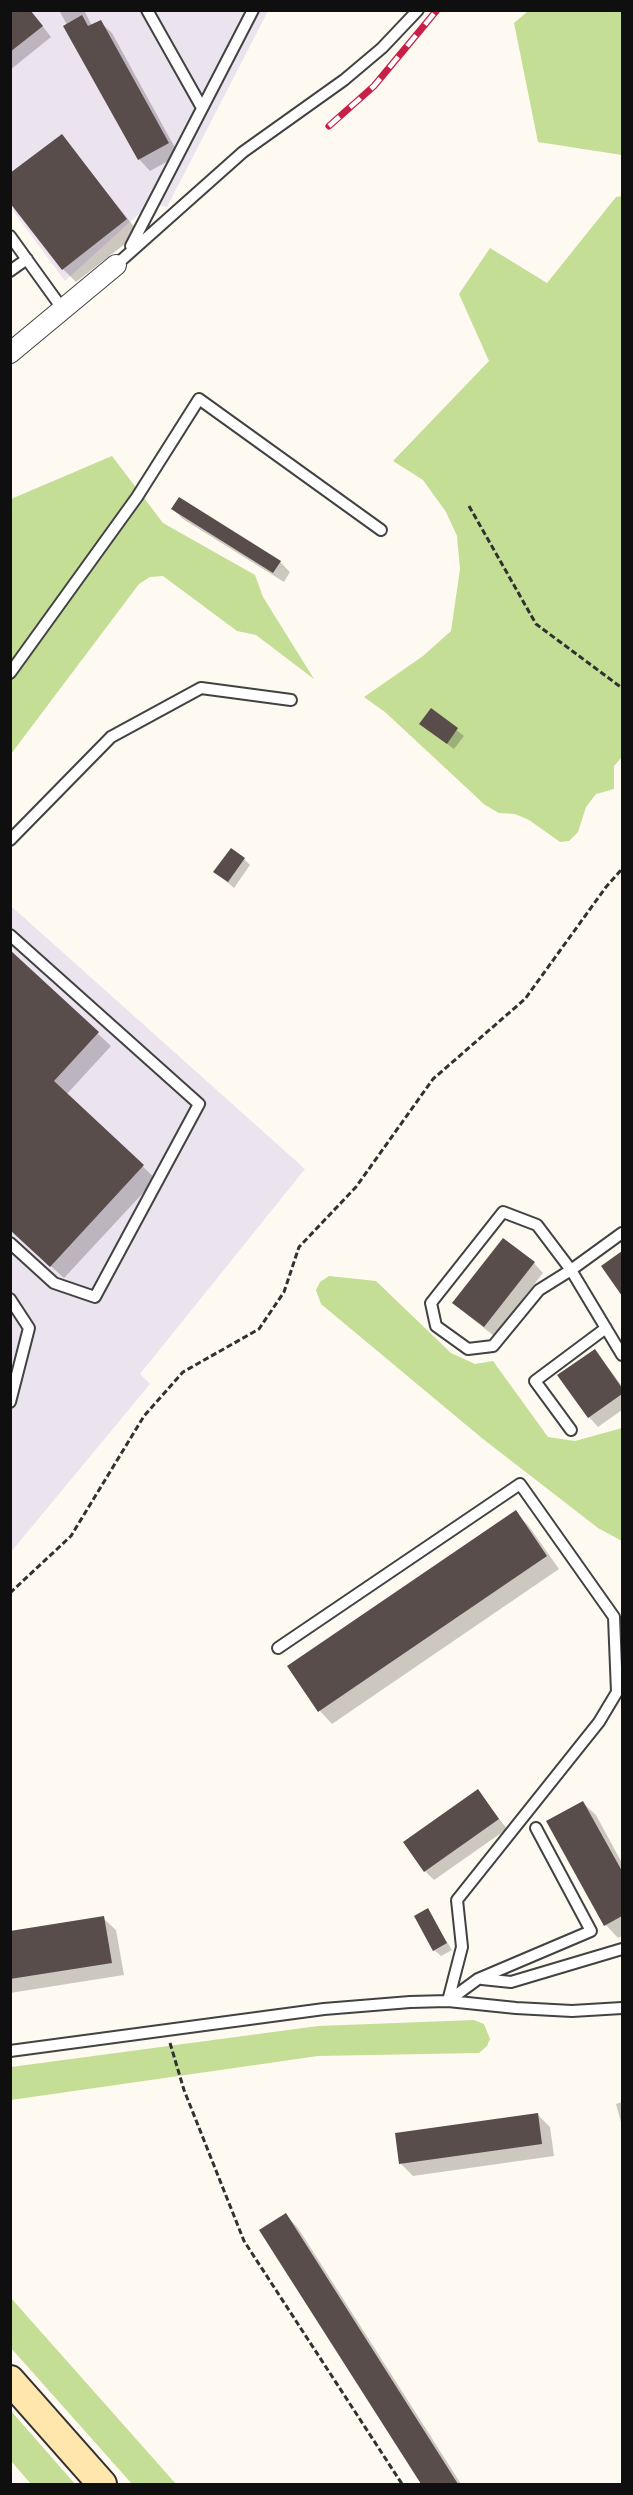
<!DOCTYPE html>
<style>
body{margin:0}
#map{position:relative;width:633px;height:2495px;overflow:hidden;background:#fffaf1;font-family:Georgia,serif}
canvas{display:block}
.frame{position:absolute;inset:0;border:12px solid #0f0f0f;pointer-events:none}
</style>
<div id="map">
<canvas width="633" height="2495"></canvas>
<div class="frame"></div>
</div>
<script>
const ctx = document.querySelector('canvas').getContext('2d');
ctx.lineJoin = 'round';
function fillPath(path, color) {
  ctx.fillStyle = color;
  ctx.fill(path, 'evenodd');
}
function poly(rows) {
  const path = new Path2D();
  for (const r of rows) {
    path.moveTo(r[0], r[1]);
    for (let i = 2; i < r.length; i += 2) path.lineTo(r[i], r[i + 1]);
  }
  return path;
}
function strokePath(path, color, width, dash) {
  ctx.strokeStyle = color;
  ctx.lineWidth = width;
  ctx.lineCap = dash ? 'butt' : 'round';
  ctx.setLineDash(dash || []);
  ctx.stroke(path);
}
fillPath(poly([
 [11,11,268,11,167,207,147,202,142,211,65,281,11,208],
 [11,906,305,1169,140,1374,150,1384,11,1552]
]), '#ebe3ee');
fillPath(poly([
 [528,11,622,11,622,155,538,142,514,23],
 [622,196,622,757,614,766,614,789,596,794,586,807,578,832,569,841,560,842,529,820,515,814,499,813,485,805,385,712,364,697,423,656,451,631,460,569,457,536,446,512,423,480,393,461,489,361,459,294,490,248,547,283,616,197],
 [112,456,163,523,255,575,263,597,314,679,256,635,237,631,163,576,150,577,139,584,11,754,11,499],
 [329,1276,376,1281,451,1353,475,1364,493,1361,548,1437,575,1441,622,1428,622,1541,598,1528,483,1439,321,1304,316,1290,320,1282],
 [474,2020,484,2024,490,2039,487,2046,479,2053,318,2056,11,2100,11,2067,318,2026],
 [11,2298,176,2484,132,2484,11,2348],
 [10,2411,11,2411,75,2484,31,2484,11,2461]
]), '#c4de96');
fillPath(poly([
 [10,10,30,10,51,37,10,70],
 [59,10,84,10,92,26,100,22,112,33,179,155,150,171,139,159],
 [62,136,139,233,76,282,63,269],
 [173,509,280,562,290,572,284,582,183,519],
 [431,710,464,736,454,749,428,730],
 [244,859,250,865,234,888,215,872],
 [10,952,111,1046,66,1095,156,1179,64,1278,10,1229],
 [622,1253,622,1293,603,1266],
 [534,1263,543,1273,494,1336,464,1312],
 [595,1350,622,1386,622,1410,598,1427,589,1417],
 [515,1512,528,1525,559,1569,332,1724,320,1711,289,1667],
 [478,1791,507,1829,434,1880,425,1871],
 [583,1803,596,1815,622,1863,622,1936,618,1938,606,1925,548,1822],
 [427,1910,452,1950,441,1956,434,1950],
 [103,1918,116,1930,124,1975,10,1993,10,1932],
 [622,2102,622,2126,616,2104],
 [537,2114,550,2127,554,2156,413,2176,401,2164],
 [286,2215,298,2228,461,2484,423,2484,261,2230]
]), '#0003');
fillPath(poly([
 [10,10,30,10,43,26,10,52],
 [82,15,88,26,101,20,169,143,138,160,63,26],
 [62,134,127,219,62,270,10,203,10,173],
 [179,497,281,561,273,573,171,509],
 [431,708,458,728,447,744,419,724],
 [231,848,245,858,228,882,213,872],
 [10,950,99,1032,54,1081,144,1165,50,1267,10,1230],
 [503,1238,535,1262,484,1327,452,1303],
 [622,1251,622,1296,601,1266],
 [595,1349,622,1388,622,1394,588,1418,557,1375],
 [516,1510,547,1556,318,1712,287,1666],
 [478,1789,499,1819,424,1872,403,1842],
 [583,1801,622,1871,622,1916,604,1926,546,1821],
 [428,1908,447,1943,433,1951,414,1916],
 [104,1916,112,1963,10,1979,10,1931],
 [538,2113,542,2144,399,2164,395,2133],
 [286,2213,458,2484,421,2484,259,2230]
]), '#584d4b');
const lane = poly([
 [147,10,201,106],
 [10,236,64,311],
 [131,246,253,10],
 [116,265,243,152,344,80,382,48,418,10],
 [10,271,27,259],
 [10,673,137,497,199,399,381,530],
 [10,840,111,737,201,688,291,700],
 [10,935,199,1104,95,1297,54,1283,10,1243],
 [622,1233,571,1270,539,1290,493,1346,468,1349,436,1326,431,1303,503,1212,537,1225,571,1270,622,1355],
 [10,1299,29,1328,10,1402],
 [571,1430,535,1381,606,1328],
 [278,1648,520,1484,614,1617,617,1692,599,1722,457,1900,462,1947,448,2001,478,1979,591,1931,536,1828],
 [482,1979,511,1982,622,1949],
 [10,2051,324,2009,410,2002,448,2001,516,2008,572,2011,622,2008]
]);
const street = poly([
 [10,353,116,265]
]);
const secondary = poly([
 [10,2380,102,2484]
]);
strokePath(lane, '#424242', 14);
strokePath(street, '#424242', 22);
strokePath(secondary, '#313131', 32);
strokePath(poly([
 [469,506,536,624,622,688],
 [10,1593,71,1536,144,1416,183,1372,259,1329,284,1292,299,1247,356,1187,433,1079,525,999,606,887,622,869],
 [170,2043,184,2090,244,2241,402,2484]
]), '#313131', 3, [6, 3]);
strokePath(lane, '#fff', 10);
strokePath(street, '#fff', 20);
strokePath(secondary, '#ffe6ac', 28);
const rail = poly([
 [329,126,374,86,437,10]
]);
strokePath(rail, '#c81e47', 7);
strokePath(rail, '#fff', 4.5, [14]);
</script>
